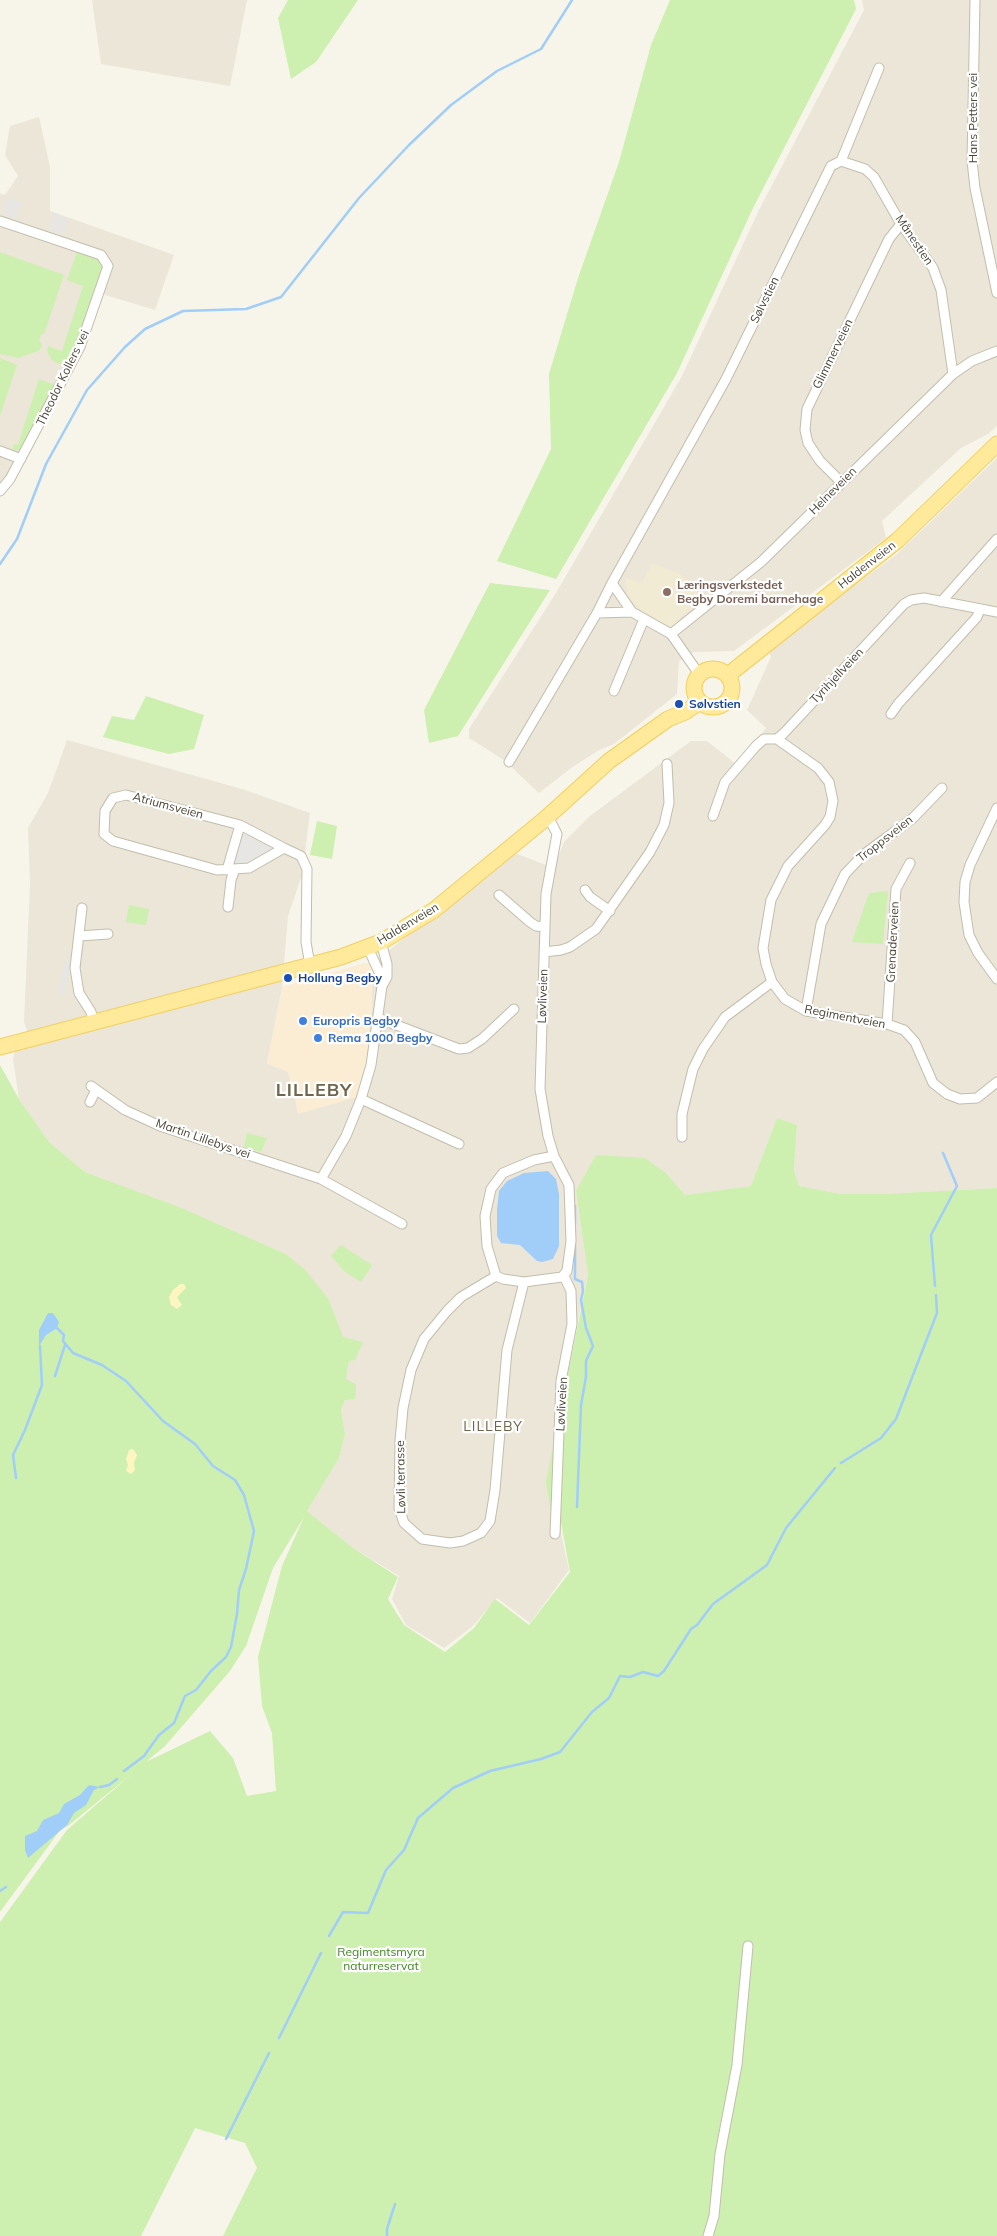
<!DOCTYPE html>
<meta charset="utf-8">
<style>
body{margin:0}
canvas{display:block;background:#f7f4ea}
</style>
<canvas width="997" height="2236"></canvas>
<script>
const ctx = document.querySelector('canvas').getContext('2d');
ctx.lineJoin = 'round';
function fillPath(path, color) {
  ctx.fillStyle = color;
  ctx.fill(path, 'evenodd');
}
function poly(rows) {
  const path = new Path2D();
  for (const r of rows) {
    if (r.length === 3) {
      path.moveTo(r[0] + r[2], r[1]);
      path.arc(r[0], r[1], r[2], 0, 2 * Math.PI);
      continue;
    }
    path.moveTo(r[0], r[1]);
    for (let i = 2; i < r.length; i += 2) path.lineTo(r[i], r[i + 1]);
  }
  return path;
}
function strokePath(path, color, width, dash) {
  ctx.strokeStyle = color;
  ctx.lineWidth = width;
  ctx.lineCap = dash ? 'butt' : 'round';
  ctx.setLineDash(dash || []);
  ctx.stroke(path);
}
function label(font, color, halo, rows, align = 'center') {
  ctx.font = font + ' Mulish,sans-serif';
  ctx.lineWidth = 4.5;
  ctx.setLineDash([]);
  ctx.textBaseline = 'middle';
  ctx.strokeStyle = halo;
  ctx.fillStyle = color;
  for (const [text, x, y, turn = 0] of rows) {
    ctx.save();
    ctx.translate(x, y);
    ctx.rotate((+turn || 0) * Math.PI / 180);
    ctx.textAlign = isNaN(turn) ? turn : align;
    if (halo) ctx.strokeText(text, 0, 0);
    ctx.fillText(text, 0, 0);
    ctx.restore();
  }
}
fillPath(poly([
 [92,0,247,0,230,86,101,64],
 [862,0,997,0,997,426,988,434,961,448,882,521,886,538,734,651,694,652,679,661,677,694,614,744,599,750,571,768,539,793,504,760,469,738,469,729,556,593,682,376,759,210,864,10],
 [39,117,50,167,50,211,174,255,155,310,102,294,82,347,0,488,0,194,5,195,18,176,5,155,10,126],
 [997,458,997,1188,883,1194,841,1194,799,1186,794,1170,797,1125,777,1118,751,1186,685,1195,667,1174,576,1191,588,1275,565,1379,558,1493,561,1533,569,1570,530,1623,497,1598,472,1627,444,1648,406,1625,392,1599,399,1576,353,1548,307,1511,339,1458,345,1434,341,1409,345,1400,355,1399,346,1379,349,1360,328,1298,286,1254,182,1208,85,1172,49,1142,19,1099,13,1059,16,1047,29,1036,24,1022,30,884,28,828,48,793,67,740,242,789,310,813,302,875,288,916,282,987,267,1064,367,1060,371,1027,373,963,512,852,554,868,564,842,590,816,691,741,707,741,736,764,751,748,766,728,747,710,771,657,768,649,896,555]
]), '#ebe6d8');
fillPath(poly([
 [365,963,373,963,371,1027,367,1060,357,1097,298,1114,288,1072,267,1064,282,987]
]), '#faedd4');
fillPath(poly([
 [652,563,680,574,692,584,704,598,679,619,679,625,675,627,671,627,646,614,632,601,628,593,625,578,642,583]
]), '#f1ebd3');
fillPath(poly([
 [288,0,358,0,316,62,291,79,278,18],
 [670,0,854,0,856,9,753,208,677,373,556,579,497,561,551,449,549,374,578,278,619,162,651,45],
 [0,252,64,275,44,334,41,334,39,341,42,344,41,348,38,351,18,358,0,354],
 [77,252,99,260,103,270,80,338,67,363,63,366,52,360,47,351,48,346,62,351,83,286,67,280],
 [0,358,17,365,0,416],
 [39,379,55,385,21,450,12,451,14,444,18,445],
 [490,583,550,590,458,736,429,743,424,710],
 [146,696,204,715,194,749,169,754,103,737,112,716,134,720],
 [317,821,337,826,332,859,310,855],
 [888,891,883,944,852,942,869,893],
 [129,905,149,909,146,925,126,922],
 [0,1065,19,1099,49,1142,85,1172,182,1208,286,1254,305,1270,328,1298,343,1337,363,1342,355,1360,349,1361,346,1379,356,1385,355,1399,345,1400,341,1409,345,1434,339,1458,307,1511,353,1548,398,1577,388,1599,404,1625,445,1652,474,1628,495,1599,529,1625,570,1572,561,1522,551,1512,546,1482,588,1275,576,1191,596,1155,645,1158,667,1174,685,1195,751,1186,777,1118,797,1125,794,1170,799,1186,841,1194,883,1194,997,1188,997,2236,223,2236,257,2168,245,2143,195,2128,141,2236,0,2236,0,1922,67,1830,134,1772,68,1826,61,1829,0,1912],
 [304,1517,282,1566,258,1657,262,1706,272,1733,276,1791,247,1796,233,1758,210,1731,146,1762,165,1746,230,1671,246,1646,273,1568],
 [247,1133,267,1138,261,1152,244,1147],
 [341,1245,372,1265,361,1282,344,1271,331,1256]
]), '#cdefaf');
fillPath(poly([
 [180,1284,184,1284,186,1288,177,1297,182,1305,177,1309,171,1305,169,1297,173,1290],
 [133,1449,137,1455,134,1463,135,1470,131,1474,126,1471,128,1465,126,1459,129,1450]
]), '#fdf6c3');
fillPath(poly([
 [7,198,21,202,16,219,2,215],
 [54,213,68,218,63,235,48,230],
 [241,827,282,848,246,869,229,868],
 [64,959,71,961,65,994,59,993]
]), '#e8e6e2');
fillPath(poly([
 [548,1171,556,1179,559,1194,559,1246,553,1259,542,1262,537,1261,520,1245,501,1243,497,1236,497,1209,499,1191,507,1181,524,1173],
 [48,1313,53,1313,59,1322,57,1328,46,1335,39,1346,39,1330],
 [89,1785,100,1787,94,1790,86,1805,74,1813,67,1825,28,1858,25,1850,25,1836,37,1831,43,1820,59,1813,64,1804,80,1795]
]), '#a1cef9');
strokePath(poly([
 [0,564,17,539,46,464,87,390,125,347,145,329,183,311,246,309,281,297,359,198,409,145,451,105,497,71,541,49,572,0],
 [575,1224,575,1206],
 [575,1245,575,1279,582,1282,583,1291,581,1300,586,1328,593,1346,586,1361,586,1377,581,1405,577,1507],
 [935,1286,931,1235,957,1186,943,1153],
 [57,1328,64,1335,63,1341,73,1353,102,1365,126,1381,163,1421,195,1444,213,1466,235,1480,244,1495,254,1531,246,1569,239,1590,237,1614,231,1647,226,1657,211,1671,196,1690,185,1696,174,1723,159,1735,144,1756,124,1771],
 [55,1376,65,1345],
 [841,1463,881,1438,896,1419,937,1313,936,1295],
 [16,1478,13,1455,25,1430,42,1385,40,1346],
 [100,1787,109,1785,117,1779],
 [0,1891,6,1887],
 [329,1936,343,1912,368,1913,386,1870,404,1850,418,1818,453,1788,490,1771,541,1759,560,1752,592,1712,609,1698,620,1676,630,1677,643,1672,658,1676,664,1671,691,1629,697,1625,713,1604,767,1565,786,1528,835,1468],
 [279,2038,321,1953],
 [226,2139,269,2053],
 [387,2236,387,2229,395,2204]
]), '#a1cef9', 2.5);
const minor = poly([
 [975,0,972,161,975,188,997,293],
 [841,161,865,169,874,177,901,224,933,268,941,290,953,374],
 [0,221,101,255,108,266,80,347,10,479,0,491],
 [0,451,21,459],
 [841,482,820,461,808,443,805,430,807,409,889,239,901,224],
 [612,583,726,379,831,166,841,161,879,68],
 [941,602,997,539],
 [632,612,597,613,612,583,632,612,671,634,699,674],
 [671,634,761,562,953,374,972,361,997,351],
 [614,691,644,619],
 [891,714,898,704,977,617,980,609],
 [777,739,818,768,829,782,833,801,830,817,825,825,788,866,771,900,763,948,766,964,772,982,785,999,806,1011,887,1024,904,1030,915,1042,933,1083,947,1094,960,1099,977,1098,997,1082],
 [509,762,597,613],
 [997,808,970,865,965,882,964,902,969,935,978,953,997,979],
 [713,816,725,782,756,746,764,739,777,739,784,733,904,604,911,600,924,598,997,612],
 [545,819,552,824,557,834,546,894,540,1089,548,1136,554,1156,569,1185,571,1241,567,1271,562,1277,524,1282,503,1279,496,1276,487,1246,485,1216,491,1189,503,1173,534,1160,554,1156],
 [284,848,240,825,126,795,113,798,105,811,104,834,113,841,217,870,249,868,284,848,301,856,307,869,306,942,310,965],
 [227,870,240,825],
 [585,890,590,897,610,911],
 [499,895,530,922,536,926,545,927],
 [228,907,231,880,235,869],
 [82,908,75,968,79,993,91,1012,94,1022],
 [79,936,108,934],
 [381,942,387,964,387,977,382,986],
 [368,948,380,974,382,986,371,1065,361,1099,346,1136,321,1179,402,1224],
 [544,952,561,950,570,947,596,929,650,852,664,825,669,803,667,764],
 [806,1011,821,924,845,874,863,855,913,818,942,788],
 [378,1018,459,1049,468,1048,482,1039,514,1009],
 [887,1024,896,889,910,863],
 [91,1086,125,1110,160,1126,321,1179],
 [361,1099,459,1144],
 [90,1102,96,1090],
 [682,1137,682,1114,693,1069,703,1049,725,1017,772,982],
 [496,1276,461,1297,447,1311,424,1339,411,1370,403,1408,400,1441,399,1508,404,1523,422,1539,450,1543,463,1541,481,1533,490,1521,495,1490,507,1350,524,1282],
 [555,1534,561,1381,572,1324,571,1291,564,1276],
 [708,2236,714,2216,720,2154,737,2065,748,1946]
]);
const primary = poly([
 [713,688,19],
 [728,675,898,540,997,444],
 [0,1047,341,957,381,942,434,910,545,819,609,761,668,719,685,712,700,702]
]);
strokePath(minor, '#c3bdab', 11);
strokePath(primary, '#f1d05e', 17);
strokePath(minor, '#fff', 9);
strokePath(primary, '#ffea9b', 15);
for (const [x, y, r, color] of [
 [667,592,5,"#8d6e63"],
 [679,704,5,"#1a4fb4"],
 [288,978,5,"#1a4fb4"],
 [303,1021,5,"#3f7fe0"],
 [318,1038,5,"#3f7fe0"]
]) {
  const dot = new Path2D();
  dot.arc(x, y, r, 0, 2 * Math.PI);
  ctx.fillStyle = color;
  ctx.fill(dot);
  strokePath(dot, '#fff', 2);
}
label('12px', '#4c4537', '#fff', [
 ["Hans Petters vei",973,118,-90],
 ["Månestien",914,240,56],
 ["Sølvstien",765,300,-64],
 ["Glimmerveien",833,354,-64],
 ["Theodor Kollers vei",63,378,-64],
 ["Helneveien",833,491,-45],
 ["Haldenveien",867,565,-38],
 ["Tyrihjellveien",837,676,-47],
 ["Atriumsveien",168,806,15],
 ["Troppsveien",885,839,-38],
 ["Haldenveien",408,924,-31],
 ["Grenaderveien",893,942,-87],
 ["Løvliveien",543,996,-88],
 ["Regimentveien",845,1017,11],
 ["Martin Lillebys vei",203,1139,19],
 ["Løvliveien",562,1404,-87],
 ["Løvli terrasse",401,1477,-91]
]);
label('bold 12px', '#785e54', '#fff', [
 ["Læringsverkstedet",677,585],
 ["Begby Doremi barnehage",677,599]
], 'left');
label('bold 12px', '#164399', '#fff', [
 ["Sølvstien",689,704],
 ["Hollung Begby",298,978]
], 'left');
label('bold 12px', '#366cbe', '#fff', [
 ["Europris Begby",313,1021],
 ["Rema 1000 Begby",328,1038]
], 'left');
label('12px', '#408622', '#fff', [
 ["Regimentsmyra",381,1952],
 ["naturreservat",381,1966]
]);
ctx.letterSpacing = '1px';
label('14px', '#70654d', '#fff', [
 ["LILLEBY",493,1427]
]);
ctx.letterSpacing = '0px';
ctx.letterSpacing = '1px';
label('bold 18px', '#70654d', '#fff', [
 ["LILLEBY",314,1091]
]);
ctx.letterSpacing = '0px';
</script>
